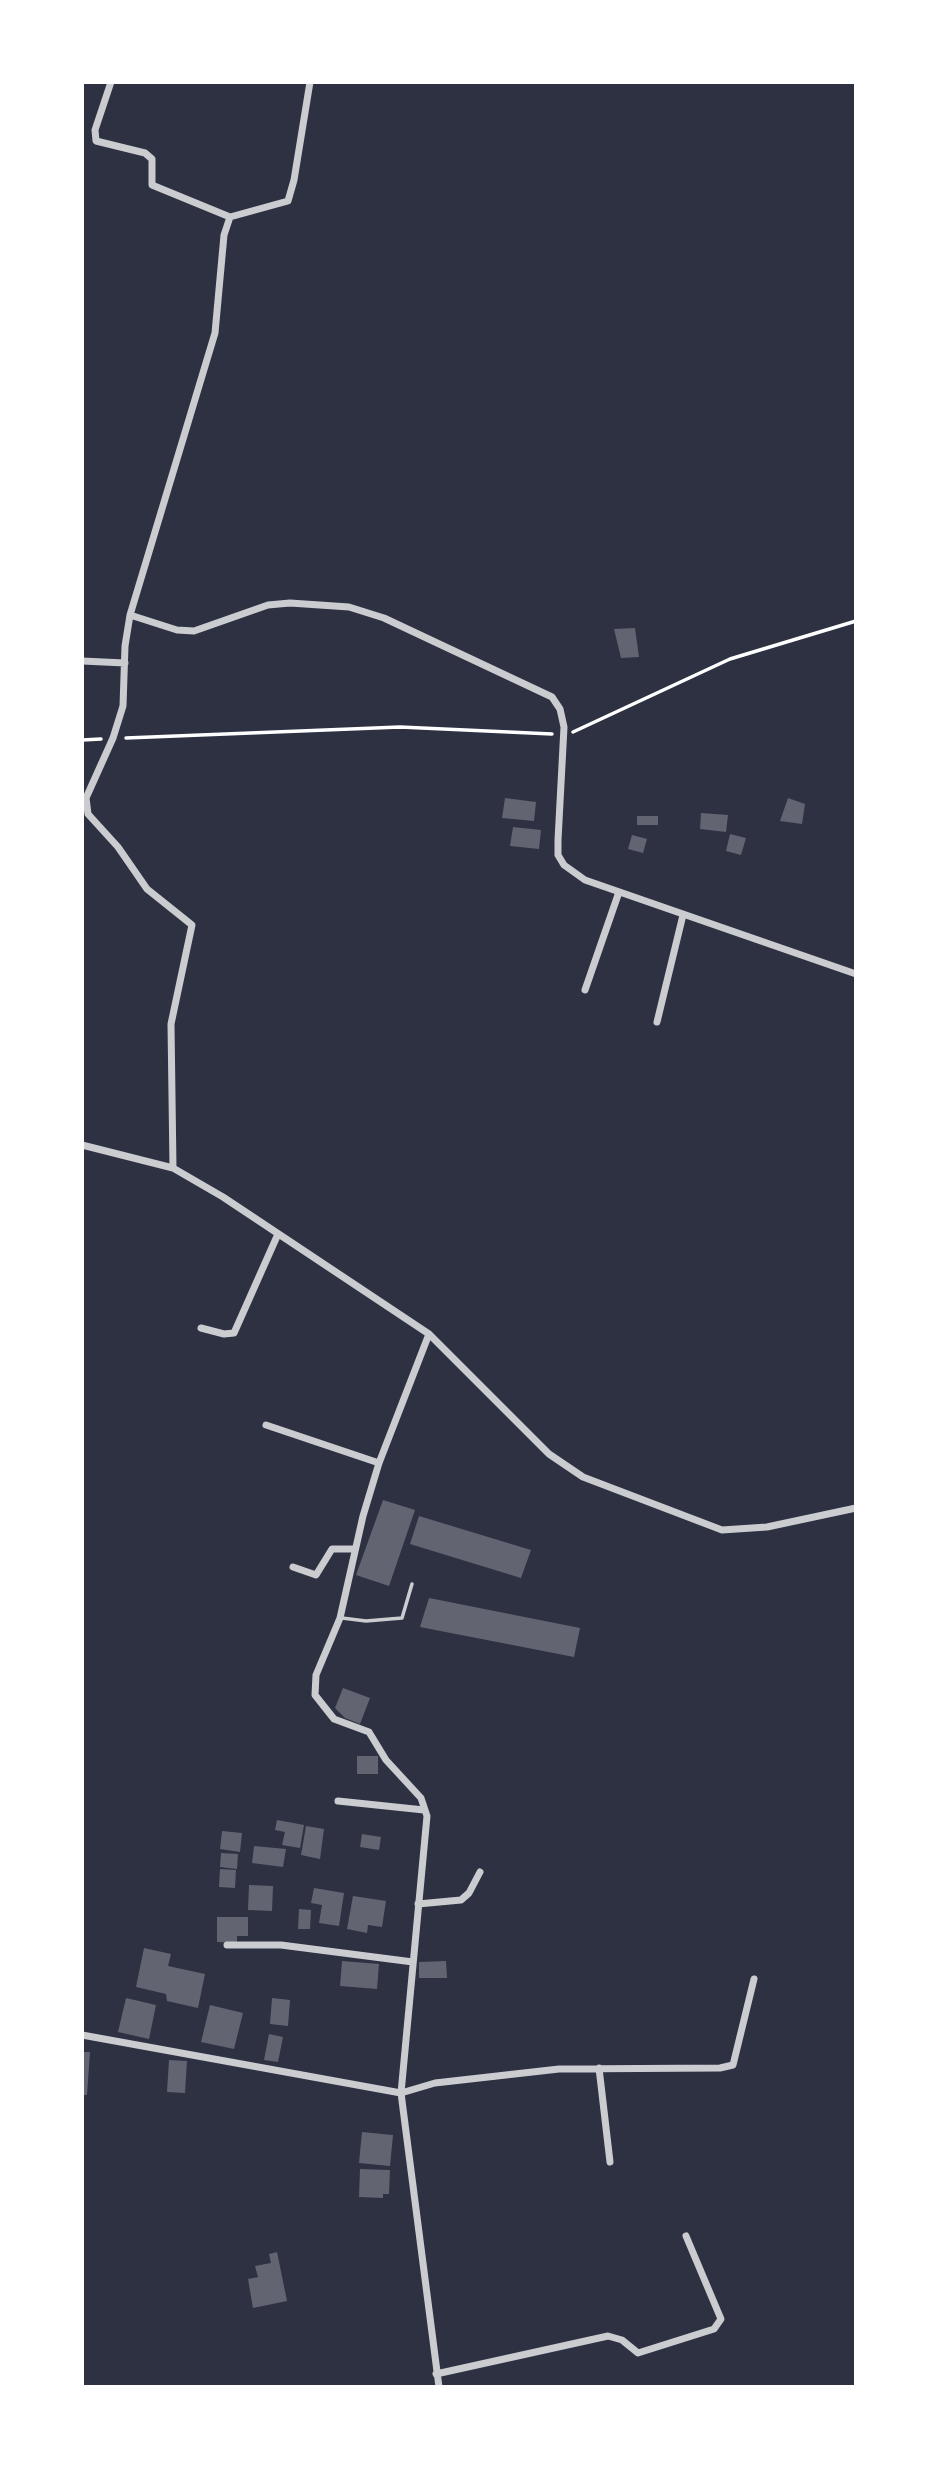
<!DOCTYPE html>
<style>
body{margin:0}
#map{position:relative;width:938px;height:2469px;overflow:hidden;background:#2d3142;font-family:Merriweather,serif}
canvas{display:block}
.frame{position:absolute;inset:0;border:84px solid #fff;pointer-events:none}
</style>
<div id="map">
<canvas width="938" height="2469"></canvas>
<div class="frame"></div>
</div>
<script>
const ctx = document.querySelector('canvas').getContext('2d');
ctx.lineJoin = 'round';
function fillPath(path, color) {
  ctx.fillStyle = color;
  ctx.fill(path, 'evenodd');
}
function poly(rows) {
  const path = new Path2D();
  for (const r of rows) {
    path.moveTo(r[0], r[1]);
    for (let i = 2; i < r.length; i += 2) path.lineTo(r[i], r[i + 1]);
  }
  return path;
}
function strokePath(path, color, width, dash) {
  ctx.strokeStyle = color;
  ctx.lineWidth = width;
  ctx.lineCap = dash ? 'butt' : 'round';
  ctx.setLineDash(dash || []);
  ctx.stroke(path);
}
fillPath(poly([
 [635,628,639,657,621,658,614,629],
 [505,798,536,802,534,821,502,818],
 [788,798,805,804,802,824,780,821],
 [701,813,728,815,726,832,700,829],
 [637,816,658,816,658,825,637,825],
 [513,827,541,830,539,849,510,846],
 [730,834,746,838,741,855,726,851],
 [632,835,647,839,643,853,628,849],
 [383,1500,415,1510,389,1586,356,1575],
 [419,1516,531,1550,521,1578,410,1544],
 [429,1598,580,1628,574,1657,420,1627],
 [343,1688,370,1698,360,1724,345,1718,335,1708],
 [357,1756,378,1756,378,1774,357,1774],
 [277,1820,304,1825,300,1848,282,1845,285,1832,275,1830],
 [306,1826,324,1829,320,1859,301,1855],
 [222,1831,242,1833,240,1852,220,1849],
 [362,1834,381,1837,379,1850,360,1847],
 [254,1846,286,1849,283,1867,252,1863],
 [221,1853,238,1854,237,1869,220,1867],
 [220,1869,236,1870,235,1888,219,1887],
 [249,1885,273,1886,272,1911,248,1910],
 [314,1888,344,1893,339,1926,319,1923,322,1905,311,1903],
 [353,1896,386,1901,382,1927,368,1925,367,1933,347,1929],
 [299,1909,311,1910,310,1929,298,1929],
 [217,1917,248,1917,248,1936,237,1936,237,1943,217,1942],
 [144,1948,171,1954,168,1966,205,1974,198,2008,167,2001,166,1994,136,1987],
 [342,1961,379,1964,377,1989,340,1986],
 [446,1961,447,1978,419,1978,419,1962],
 [126,1998,156,2005,149,2039,118,2032],
 [272,1998,290,2000,288,2026,270,2024],
 [210,2005,243,2013,234,2049,201,2042],
 [269,2034,283,2037,278,2062,264,2060],
 [82,2052,90,2052,87,2095,82,2095],
 [169,2060,187,2061,185,2093,167,2092],
 [362,2132,393,2135,390,2166,359,2163],
 [360,2169,390,2170,389,2194,383,2194,383,2198,359,2197],
 [277,2252,287,2301,253,2308,248,2279,258,2277,255,2266,271,2263,269,2254]
]), '#626471');
strokePath(poly([
 [573,732,730,659,856,621],
 [126,738,400,727,552,734],
 [82,740,101,739]
]), '#fff', 3.5);
strokePath(poly([
 [342,1618,366,1621,402,1618,412,1584]
]), '#caccd0', 3.5);
strokePath(poly([
 [111,82,95,130,96,141,145,153,152,159,152,185,230,217],
 [130,615,177,630,194,631,268,605,290,603,349,607,384,618,552,697,560,709,564,727,558,840,558,855,564,865,585,880,856,974],
 [82,661,125,663],
 [585,990,619,892],
 [657,1022,683,915],
 [82,1145,173,1168,223,1197,429,1334,549,1454,583,1477,722,1530,767,1527,856,1508],
 [173,1168,171,1024,192,925,147,889,118,847,88,814,86,798,113,738,123,706,125,646,130,615,215,333,224,235,230,217,288,201,294,180,310,82],
 [201,1328,224,1334,234,1333,278,1234],
 [429,1334,379,1463,363,1516,340,1618,316,1675,315,1695,334,1719,369,1732,386,1760,421,1798,427,1816,401,2093,435,2083,559,2069,720,2068,733,2065,754,1979],
 [266,1425,379,1463],
 [293,1567,316,1575,332,1549,355,1549],
 [338,1801,424,1810],
 [418,1904,461,1900,469,1893,480,1872],
 [227,1945,281,1945,413,1962],
 [82,2035,401,2093,439,2387],
 [599,2068,610,2162],
 [436,2374,608,2336,622,2340,638,2353,714,2329,721,2319,686,2236]
]), '#caccd0', 7);
</script>
